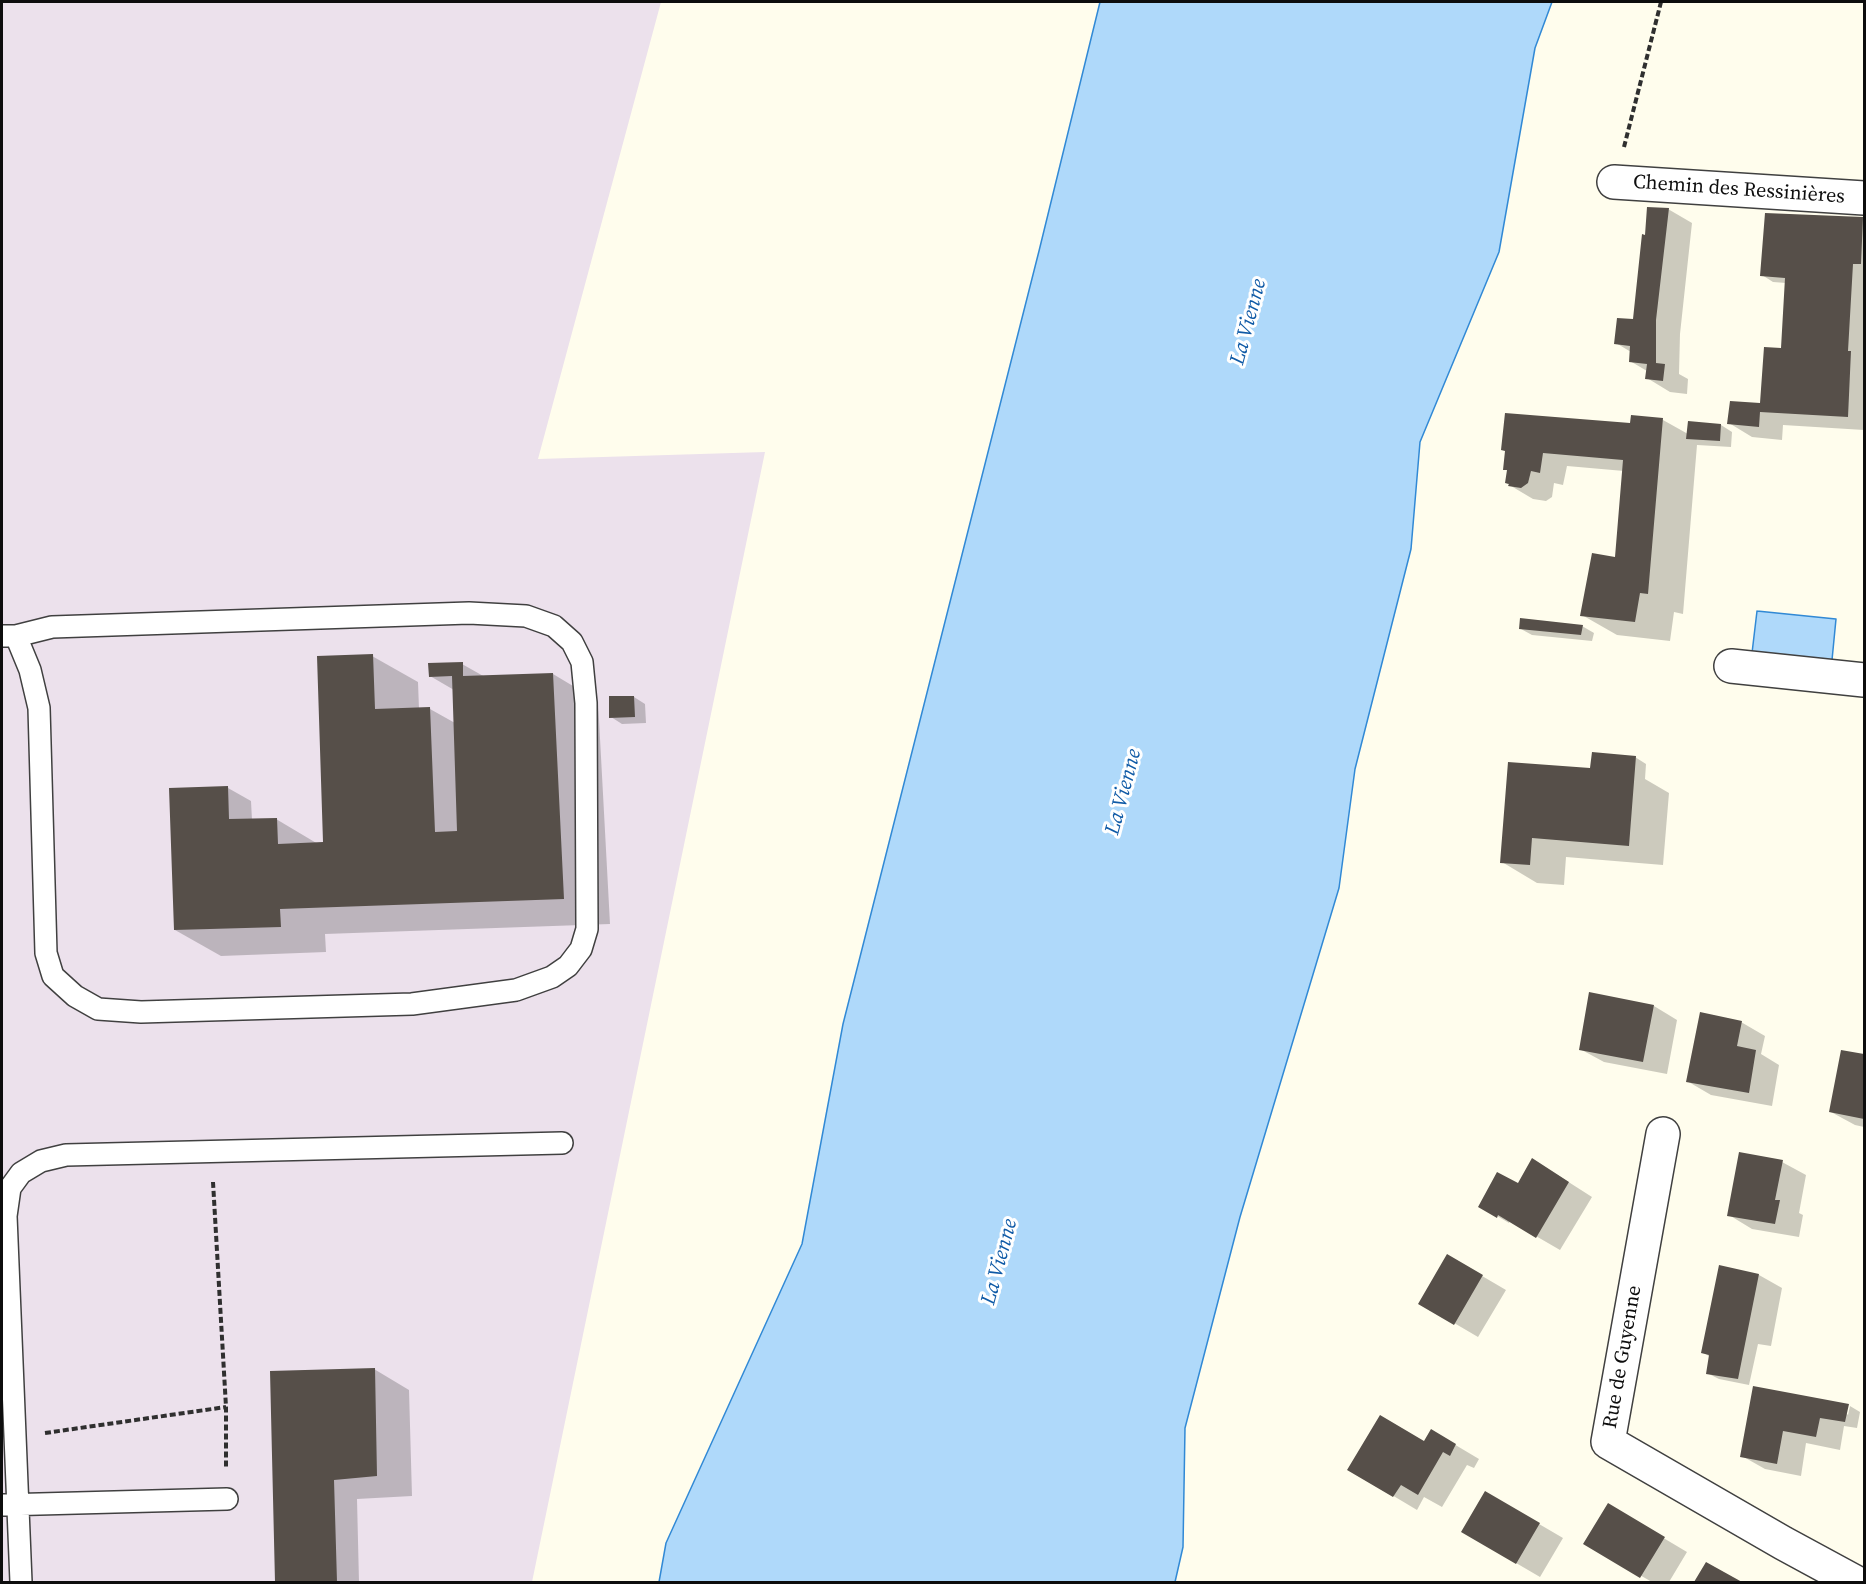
<!DOCTYPE html>
<meta charset="utf-8">
<style>
body{margin:0}
#map{position:relative;width:1866px;height:1584px;overflow:hidden;background:#fffded;font-family:"Source Serif 4",serif}
canvas{display:block}
.frame{position:absolute;inset:0;border:3px solid #0d0d0d;pointer-events:none}
</style>
<div id="map">
<canvas width="1866" height="1584"></canvas>
<div class="frame"></div>
</div>
<script>
const ctx = document.querySelector('canvas').getContext('2d');
ctx.lineJoin = 'round';
function fillPath(path, color) {
  ctx.fillStyle = color;
  ctx.fill(path, 'evenodd');
}
function poly(rows) {
  const path = new Path2D();
  for (const r of rows) {
    path.moveTo(r[0], r[1]);
    for (let i = 2; i < r.length; i += 2) path.lineTo(r[i], r[i + 1]);
  }
  return path;
}
function strokePath(path, color, width, dash) {
  ctx.strokeStyle = color;
  ctx.lineWidth = width;
  ctx.lineCap = dash ? 'butt' : 'round';
  ctx.setLineDash(dash || []);
  ctx.stroke(path);
}
function label(font, color, halo, rows, align = 'center') {
  ctx.font = font + ' "Source Serif 4",serif';
  ctx.lineWidth = 6;
  ctx.setLineDash([]);
  ctx.textBaseline = 'middle';
  ctx.strokeStyle = halo;
  ctx.fillStyle = color;
  for (const [text, x, y, turn = 0] of rows) {
    ctx.save();
    ctx.translate(x, y);
    ctx.rotate((+turn || 0) * Math.PI / 180);
    ctx.textAlign = isNaN(turn) ? turn : align;
    if (halo) ctx.strokeText(text, 0, 0);
    ctx.fillText(text, 0, 0);
    ctx.restore();
  }
}
fillPath(poly([
 [2,2,661,2,538,459,765,452,532,1582,2,1582]
]), '#ece1ec');
const water = poly([
 [1100,2,1552,2,1535,48,1499,252,1420,442,1411,549,1355,769,1339,888,1240,1217,1185,1428,1183,1547,1175,1582,659,1582,666,1543,802,1244,843,1024,1039,251,1100,2],
 [1757,611,1836,619,1832,660,1752,653,1757,611]
]);
fillPath(water, '#afd9fa');
strokePath(water, '#3189d5', 1.5);
fillPath(poly([
 [1668,209,1692,223,1680,334,1679,374,1688,379,1687,394,1670,392,1647,378,1647,371,1630,361,1631,352,1616,343,1634,320,1647,236],
 [1862,219,1864,220,1864,430,1783,425,1782,440,1752,437,1729,423,1762,405,1782,350,1786,283,1773,282,1762,275],
 [1663,420,1688,434,1721,425,1732,432,1731,447,1697,445,1683,614,1674,612,1670,641,1617,635,1582,615,1616,559,1624,471,1567,466,1563,485,1554,483,1552,497,1546,501,1533,499,1506,483,1508,471,1505,469,1507,452],
 [1582,626,1594,633,1592,641,1532,635,1521,629],
 [372,656,418,682,419,709,430,709,455,723,454,690,430,676,462,664,485,677,553,674,598,701,610,924,325,934,326,952,221,956,175,930,228,788,251,801,252,820,276,819,318,844,325,843],
 [634,697,645,704,646,723,622,724,611,717],
 [1635,757,1646,764,1645,779,1669,793,1663,865,1566,857,1564,885,1537,883,1502,862,1597,770],
 [1654,1006,1677,1020,1667,1074,1604,1062,1580,1049],
 [1741,1022,1765,1036,1761,1054,1779,1065,1772,1106,1711,1095,1687,1081],
 [1842,1051,1864,1056,1864,1127,1855,1125,1831,1112],
 [1782,1162,1806,1175,1799,1213,1803,1215,1799,1237,1752,1229,1729,1215],
 [1556,1174,1592,1197,1560,1250,1510,1221,1509,1223,1480,1206,1518,1185],
 [1448,1256,1506,1290,1478,1337,1420,1303],
 [1720,1267,1759,1275,1782,1288,1771,1346,1758,1344,1749,1385,1719,1379,1707,1373,1710,1357,1703,1352],
 [374,1369,409,1390,412,1496,357,1499,359,1582,276,1582,271,1372],
 [1754,1388,1846,1413,1848,1415,1850,1406,1860,1412,1857,1428,1844,1426,1840,1450,1806,1443,1801,1476,1765,1469,1742,1456],
 [1432,1431,1479,1459,1474,1468,1467,1465,1442,1507,1424,1497,1417,1510,1350,1470,1424,1443],
 [1486,1493,1563,1538,1540,1577,1463,1532],
 [1608,1505,1687,1552,1669,1582,1652,1582,1585,1544],
 [1707,1564,1739,1582,1696,1582]
]), '#0003');
fillPath(poly([
 [1647,207,1669,208,1656,320,1656,363,1665,364,1663,381,1645,379,1647,364,1629,362,1630,346,1614,344,1617,318,1633,319,1642,234,1645,235],
 [1765,213,1863,217,1861,264,1853,264,1848,351,1851,351,1848,417,1760,412,1759,427,1727,424,1730,401,1760,403,1764,347,1781,348,1785,278,1760,276],
 [1505,413,1630,423,1631,415,1663,418,1648,594,1640,593,1635,622,1580,616,1592,553,1615,557,1623,460,1543,453,1540,473,1531,471,1528,483,1521,488,1508,486,1509,484,1505,483,1507,470,1503,470,1505,451,1501,450],
 [1688,421,1721,424,1720,441,1686,439],
 [1520,618,1583,625,1581,635,1519,629],
 [373,654,375,709,430,707,435,832,457,831,452,676,429,677,428,663,463,662,463,676,553,673,564,899,280,909,281,927,174,930,169,788,228,786,229,819,277,818,278,844,323,842,317,656],
 [609,696,634,696,635,717,609,718],
 [1592,752,1636,756,1629,846,1532,838,1530,865,1500,863,1508,762,1590,768],
 [1589,992,1654,1005,1643,1062,1579,1050],
 [1700,1012,1742,1021,1737,1046,1756,1050,1749,1093,1686,1082],
 [1841,1050,1864,1054,1864,1119,1829,1112],
 [1739,1152,1783,1160,1775,1200,1780,1200,1775,1224,1727,1216],
 [1532,1158,1569,1182,1536,1238,1498,1215,1497,1218,1478,1207,1497,1172,1518,1183],
 [1447,1254,1483,1275,1454,1325,1418,1304],
 [1719,1265,1759,1274,1738,1379,1706,1374,1709,1355,1701,1353],
 [375,1368,377,1476,334,1480,337,1582,275,1582,270,1371],
 [1753,1386,1849,1404,1845,1422,1820,1418,1816,1437,1783,1431,1777,1464,1740,1457],
 [1380,1415,1424,1441,1431,1429,1456,1444,1450,1456,1443,1452,1418,1495,1401,1485,1393,1497,1347,1470],
 [1485,1491,1540,1523,1516,1564,1461,1532],
 [1608,1503,1665,1537,1640,1578,1583,1544],
 [1706,1562,1742,1582,1694,1582]
]), '#564f49');
const service = poly([
 [2,636,16,636,52,627,469,613,526,616,554,626,572,642,582,662,586,703,587,929,581,949,568,966,552,977,516,990,412,1004,141,1012,98,1009,75,996,53,976,46,953,39,708,30,670,16,636],
 [2,1505,227,1499],
 [21,1582,6,1216,10,1188,21,1173,41,1161,66,1155,562,1143]
]);
const minor = poly([
 [1614,182,1864,198],
 [1731,666,1864,680],
 [1663,1134,1608,1442,1783,1543,1855,1582]
]);
strokePath(service, '#404040', 24);
strokePath(minor, '#404040', 36);
strokePath(poly([
 [1624,147,1661,2],
 [213,1182,226,1407,226,1468],
 [45,1433,226,1407]
]), '#2f2f2f', 4, [6, 3]);
strokePath(service, '#fff', 21);
strokePath(minor, '#fff', 33);
label('20px', '#0d0d0d', '#fff', [
 ["Chemin des Ressinières",1739,190,4],
 ["Rue de Guyenne",1623,1357,-80]
]);
label('italic 21px', '#0f5aa6', '#fff', [
 ["La Vienne",1249,322,-75],
 ["La Vienne",1124,792,-75],
 ["La Vienne",1000,1262,-75]
]);
</script>
